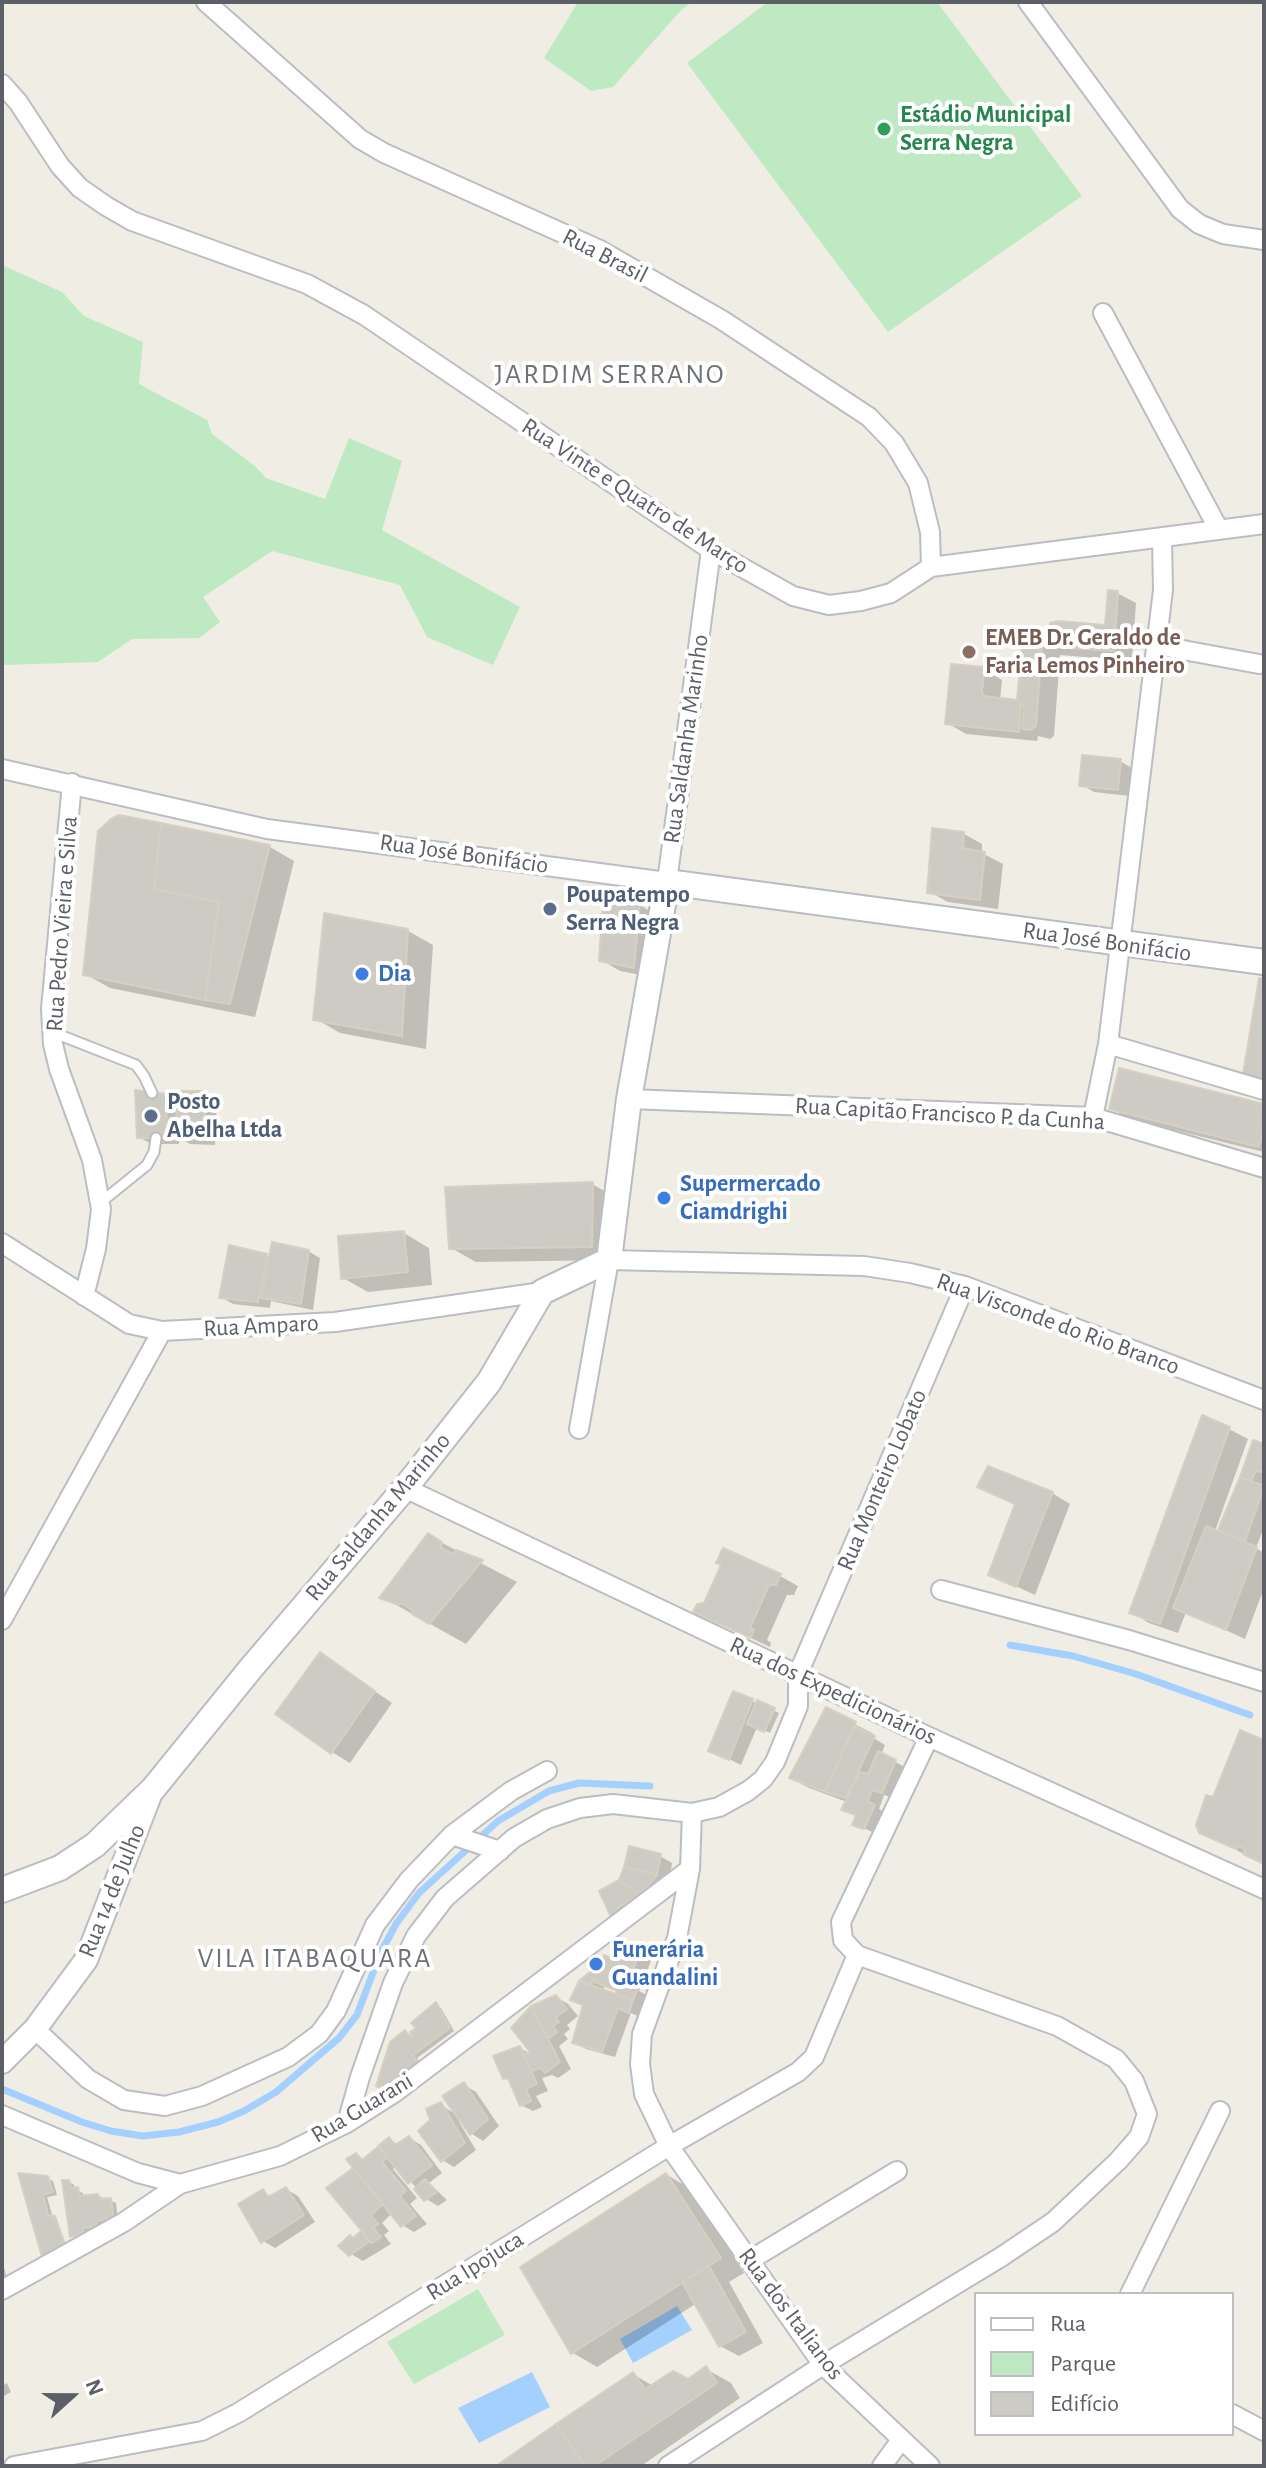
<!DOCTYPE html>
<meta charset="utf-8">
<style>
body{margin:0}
#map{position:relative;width:1266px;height:2468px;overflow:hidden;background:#f0eee4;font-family:"Alegreya Sans",sans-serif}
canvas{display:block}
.frame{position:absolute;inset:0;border:4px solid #5c5f66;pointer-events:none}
.legend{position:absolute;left:974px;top:2292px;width:260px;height:144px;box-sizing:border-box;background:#fff;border:2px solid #bebfc2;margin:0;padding:10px 14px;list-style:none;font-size:24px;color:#5c5f66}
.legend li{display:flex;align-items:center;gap:16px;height:40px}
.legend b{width:40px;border:2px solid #bebfc2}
.north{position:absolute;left:32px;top:2356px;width:80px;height:80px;-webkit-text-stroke:6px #fff;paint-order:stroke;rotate:69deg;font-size:22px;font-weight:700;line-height:32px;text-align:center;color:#5c5f66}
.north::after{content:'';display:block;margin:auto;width:28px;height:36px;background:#5c5f66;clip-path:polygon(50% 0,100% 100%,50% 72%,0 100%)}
</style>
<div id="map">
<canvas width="1266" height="2468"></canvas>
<div class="frame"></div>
<ul class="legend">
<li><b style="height:10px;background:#fff"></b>Rua</li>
<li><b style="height:22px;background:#bee9c2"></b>Parque</li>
<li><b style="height:22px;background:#cdcbc3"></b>Edifício</li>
</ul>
<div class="north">N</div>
</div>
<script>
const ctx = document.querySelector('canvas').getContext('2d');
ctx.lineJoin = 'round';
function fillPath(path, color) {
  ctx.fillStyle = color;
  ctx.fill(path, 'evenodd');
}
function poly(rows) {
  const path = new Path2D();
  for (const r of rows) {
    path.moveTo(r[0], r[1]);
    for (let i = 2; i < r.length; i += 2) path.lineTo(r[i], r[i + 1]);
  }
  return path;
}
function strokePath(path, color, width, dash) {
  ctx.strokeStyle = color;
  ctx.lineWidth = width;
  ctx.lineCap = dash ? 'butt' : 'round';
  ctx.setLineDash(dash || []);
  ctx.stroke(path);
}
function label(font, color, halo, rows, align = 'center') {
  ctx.font = font + ' "Alegreya Sans",sans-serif';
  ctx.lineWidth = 8;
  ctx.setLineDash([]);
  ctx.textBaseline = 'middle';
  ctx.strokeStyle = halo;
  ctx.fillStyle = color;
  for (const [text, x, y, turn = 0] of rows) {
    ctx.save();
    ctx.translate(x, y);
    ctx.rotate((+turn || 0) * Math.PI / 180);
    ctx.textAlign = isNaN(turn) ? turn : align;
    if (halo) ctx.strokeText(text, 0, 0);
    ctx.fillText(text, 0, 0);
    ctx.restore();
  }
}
fillPath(poly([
 [578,2,692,2,682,9,613,87,591,91,544,58],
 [768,2,937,2,1082,196,888,332,687,63],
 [2,265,62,292,84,316,143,342,139,384,207,420,212,434,255,466,266,478,325,499,349,438,402,461,382,530,520,607,493,665,427,637,400,585,272,551,203,597,220,622,199,638,132,639,98,662,2,665],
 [478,2289,505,2335,414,2384,387,2342]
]), '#bee9c2');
fillPath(poly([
 [677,2306,692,2330,633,2363,620,2339],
 [532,2372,550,2407,479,2443,458,2408]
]), '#a4d0ff');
fillPath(poly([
 [1117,593,1136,603,1132,661,1060,655,1054,736,1050,739,1038,736,1037,741,966,734,947,723,984,669,1002,680,1000,700,1019,702,1024,637,1050,641,1107,627],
 [1120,761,1132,768,1130,796,1094,792,1082,785],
 [128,817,270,847,294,861,255,1017,110,988,85,974],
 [964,834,982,844,982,853,1003,864,998,909,948,902,929,892],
 [640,905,658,916,652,977,620,971,601,960],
 [408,931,433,945,426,1049,340,1033,316,1019],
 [205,1093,217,1100,215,1145,190,1144,179,1137,179,1144,151,1144,139,1137,165,1095,179,1103],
 [1264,1106,1264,1152,1129,1119,1111,1108],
 [592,1184,617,1198,616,1260,476,1262,451,1248],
 [404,1233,429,1248,432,1285,368,1292,343,1278],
 [308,1251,320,1258,313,1310,271,1301,270,1308,233,1304,221,1297,266,1256,271,1258],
 [1229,1429,1248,1439,1215,1531,1227,1536,1229,1534,1221,1529,1254,1443,1264,1446,1264,1527,1256,1548,1264,1553,1264,1588,1245,1639,1186,1612,1178,1633,1149,1623,1131,1612],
 [980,1487,1052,1493,1070,1504,1035,1595,990,1574,1016,1505],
 [429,1536,517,1582,466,1644,382,1597],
 [780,1576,798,1586,794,1595,787,1595,767,1640,771,1643,770,1647,696,1612,706,1605],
 [320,1654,392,1703,350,1763,332,1752],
 [734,1693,779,1713,770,1733,757,1727,741,1765,710,1750],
 [827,1710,874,1734,872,1737,885,1745,881,1755,907,1768,894,1798,884,1795,879,1809,886,1813,877,1834,854,1824,857,1817,844,1809,847,1802,809,1788,791,1778],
 [1264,1743,1264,1865,1201,1831,1214,1799],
 [660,1856,672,1863,669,1882,626,1917,602,1892],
 [639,1954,651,1961,639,1991,649,1996,642,2018,631,2013,615,2057,586,2049,574,2042,585,2006,573,1999,582,1980,603,1963],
 [605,1985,619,1992,617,1997,603,1992],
 [556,1997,568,2004,578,2016,567,2025,570,2029,564,2034,568,2039,559,2046,571,2069,558,2078,552,2075,542,2078,548,2091,536,2096,542,2107,533,2111,521,2105,512,2082,505,2078,520,2048,537,2058],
 [436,2005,441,2008,454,2031,417,2058,425,2072,398,2096,405,2032,418,2040],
 [464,2085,476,2092,499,2126,483,2141,472,2134,462,2120,459,2122,476,2150,454,2167,442,2160,433,2120,440,2105,458,2115],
 [409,2138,421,2145,442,2173,429,2183,447,2200,438,2206,426,2199,397,2166,393,2169,417,2198,410,2204,427,2224,414,2232,402,2225,392,2213,382,2223,389,2231,384,2235,391,2244,363,2261,351,2254,354,2239,364,2231,329,2188,356,2168,356,2156,364,2160,390,2140,399,2145],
 [667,2175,691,2189,744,2273,729,2282,763,2343,739,2356,720,2346,697,2303,597,2367,573,2353],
 [21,2176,47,2178,53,2181,57,2195,47,2197,53,2218,49,2259],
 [69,2182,74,2185,75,2190,83,2193,84,2198,98,2196,116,2203,118,2220,101,2223,101,2229,87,2231,88,2236,77,2239,72,2236],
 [286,2189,298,2196,315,2222,275,2248,263,2241,263,2192,272,2197],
 [2,2259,10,2291,2,2295],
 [706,2369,731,2383,740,2398,641,2466,500,2466,633,2374,653,2386,688,2381],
 [7,2383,11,2392,2,2397,2,2386]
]), '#0003');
strokePath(poly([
 [1010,1645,1073,1656,1136,1674,1250,1715],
 [2,2089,82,2122,111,2131,143,2136,179,2132,218,2122,244,2111,276,2092,339,2038,357,2015,380,1954,396,1924,419,1893,498,1821,549,1791,579,1783,650,1786]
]), '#a4d0ff', 7);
const building = poly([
 [1108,590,1118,591,1114,651,1042,646,1036,726,1031,730,1022,729,1024,708,1017,700,1023,635,1048,639,1050,623,1058,621,1105,625,1108,590],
 [951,664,984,667,982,692,984,696,1017,700,1021,705,1019,732,945,724,951,664],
 [1082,755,1121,759,1118,790,1079,786,1082,755],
 [119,815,161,823,154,889,219,902,205,1000,83,975,98,831,111,819,119,815],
 [161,823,270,845,230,1004,205,1000,219,902,154,889,161,823],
 [932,828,964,832,963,848,985,852,980,900,927,893,932,828],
 [603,897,640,903,634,968,599,961,603,897],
 [324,913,408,929,402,1036,313,1020,324,913],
 [1259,978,1264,979,1264,1078,1243,1074,1259,978],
 [1119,1068,1264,1104,1264,1128,1259,1147,1109,1109,1119,1068],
 [135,1090,166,1094,167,1138,137,1138,135,1090],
 [177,1091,205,1091,203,1139,176,1138,177,1091],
 [593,1182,592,1247,449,1249,445,1187,593,1182],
 [404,1231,408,1272,341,1279,338,1236,404,1231],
 [272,1242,309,1250,301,1304,261,1298,272,1242],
 [229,1245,267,1254,258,1302,219,1298,229,1245],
 [1202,1415,1230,1427,1160,1624,1129,1613,1202,1415],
 [1253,1440,1264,1444,1264,1467,1262,1472,1256,1471,1251,1481,1240,1477,1253,1440],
 [988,1466,1053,1492,1016,1587,988,1575,1015,1504,977,1487,988,1466],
 [1240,1477,1264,1486,1245,1542,1218,1530,1240,1477],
 [1206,1526,1257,1547,1226,1630,1173,1608,1206,1526],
 [428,1533,442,1542,441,1548,453,1554,456,1550,483,1560,429,1624,412,1614,413,1611,402,1603,399,1605,379,1598,428,1533],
 [723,1548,781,1574,776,1585,769,1585,750,1628,754,1630,751,1638,693,1612,697,1604,704,1603,721,1565,716,1563,723,1548],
 [320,1652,375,1691,331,1754,275,1714,320,1652],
 [733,1691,753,1699,729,1760,708,1751,733,1691],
 [757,1700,775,1708,764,1732,747,1724,757,1700],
 [826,1707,856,1722,825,1792,789,1778,826,1707],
 [854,1726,875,1736,846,1798,825,1792,854,1726],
 [1240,1730,1264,1740,1264,1864,1243,1854,1245,1849,1239,1846,1236,1849,1199,1833,1196,1825,1206,1795,1213,1797,1240,1730],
 [878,1751,896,1760,882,1793,872,1790,868,1801,875,1805,864,1829,852,1825,856,1815,841,1810,860,1772,868,1774,878,1751],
 [629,1846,661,1854,657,1875,624,1867,629,1846],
 [624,1867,657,1875,641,1895,619,1880,624,1867],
 [619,1880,641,1895,618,1907,622,1914,612,1919,599,1891,619,1880],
 [616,1944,640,1952,627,1984,638,1988,633,2000,616,1994,617,1991,595,1982,593,1978,591,1985,579,1981,602,1962,604,1955,611,1958,616,1944],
 [579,1981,633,2000,629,2013,618,2008,602,2052,572,2043,583,2005,570,2000,579,1981],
 [556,1995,567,2009,556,2017,559,2022,553,2026,557,2032,548,2039,531,2006,556,1995],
 [436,2002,450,2028,413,2055,421,2069,392,2094,376,2086,390,2042,405,2030,411,2038,413,2037,410,2032,416,2028,411,2023,436,2002],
 [531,2006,560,2062,545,2073,541,2068,532,2071,524,2054,530,2052,511,2028,531,2006],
 [520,2046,537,2084,526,2089,531,2101,520,2106,508,2078,503,2079,493,2056,520,2046],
 [464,2082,488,2119,470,2135,442,2096,464,2082],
 [441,2102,465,2143,441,2162,418,2131,430,2120,426,2109,441,2102],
 [409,2136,432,2165,408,2184,378,2146,389,2137,395,2145,409,2136],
 [379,2146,387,2157,382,2162,406,2191,400,2196,416,2216,401,2227,346,2159,356,2153,362,2160,379,2146],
 [353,2168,383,2204,371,2215,378,2224,373,2228,381,2237,372,2243,326,2188,353,2168],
 [18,2173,48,2176,53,2192,43,2195,48,2215,55,2216,67,2250,42,2257,18,2173],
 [666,2173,721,2258,571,2354,520,2267,666,2173],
 [425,2179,437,2192,424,2201,414,2189,425,2179],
 [62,2180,69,2180,71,2188,78,2187,80,2196,98,2194,99,2199,111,2198,113,2218,96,2221,97,2226,83,2228,83,2234,70,2237,62,2180],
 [286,2187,304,2215,261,2243,238,2204,263,2189,268,2197,286,2187],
 [361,2231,369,2242,349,2256,338,2246,350,2235,353,2238,361,2231],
 [709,2266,746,2332,719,2347,682,2282,709,2266],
 [706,2366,717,2383,594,2466,585,2466,556,2424,633,2372,645,2389,673,2371,688,2379,706,2366],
 [556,2424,585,2466,496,2466,556,2424]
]);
fillPath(building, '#cdcbc3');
strokePath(building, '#d5d0c1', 2);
const service = poly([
 [52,1032,136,1065,144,1076,152,1093],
 [100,1203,147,1165,154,1152,156,1138]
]);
const minor = poly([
 [206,2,360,139,384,153,600,250,722,320,869,417,894,443,918,483,930,532,931,567],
 [1028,2,1180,209,1199,224,1223,234,1264,240],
 [2,84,18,102,60,166,80,188,106,206,132,221,307,284,364,315,711,550,793,596,829,605,861,601,891,593,931,567,1264,524],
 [1103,313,1219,530],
 [1156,645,1259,664],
 [2,769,267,829,667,882,711,550],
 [72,783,51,1009,53,1044,59,1069,92,1160,101,1209,96,1249,84,1296],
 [1108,1044,1264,1090],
 [629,1099,1093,1117,1264,1168],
 [1093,1117,1108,1044,1163,590,1162,538],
 [2,1243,129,1324,162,1331,335,1322,542,1292],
 [579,1429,609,1260,864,1266,910,1273,965,1286,1264,1400],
 [405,1488,929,1737,1264,1889],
 [941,1590,1129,1640,1264,1682],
 [2,1620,162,1331],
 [692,1813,690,1869,677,1938,642,2034,640,2064,644,2094,669,2146,823,2365,930,2466],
 [452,1835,500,1851],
 [35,2029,88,2079,124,2100,165,2106,202,2096,288,2057,319,2034,336,2011,375,1925,409,1880,452,1835,511,1791,547,1771],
 [2,2115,138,2173,180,2184],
 [347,2123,360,2077,393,1983,416,1936,445,1898,514,1838,547,1819,580,1808,613,1804,692,1813,719,1807,748,1791,763,1779,775,1762,798,1706,798,1674,965,1286],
 [750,2260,897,2171],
 [2,2290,124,2222,180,2184,280,2156,347,2123,394,2093,690,1869],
 [1130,2294,1220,2111],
 [1232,2414,1264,2431],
 [14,2466,202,2431,238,2413,669,2146,798,2072,814,2057,857,1955],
 [668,2466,823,2365,1001,2257,1053,2222,1118,2161,1139,2137,1147,2114,1134,2081,1116,2059,1057,2026,857,1955,843,1940,841,1922,929,1737],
 [882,2466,901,2440]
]);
const tertiary = poly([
 [2,2062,35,2029,86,1960,152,1790]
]);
const secondary = poly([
 [2,1890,60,1868,95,1845,153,1789,252,1667,405,1488,489,1382,542,1292,609,1260,629,1099,667,882,1264,962]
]);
strokePath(service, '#bbbdc4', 13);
strokePath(minor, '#bbbdc4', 22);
strokePath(tertiary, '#bbbdc4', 26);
strokePath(secondary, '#b9bcc3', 28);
strokePath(service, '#fff', 9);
strokePath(minor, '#fff', 18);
strokePath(tertiary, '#fff', 22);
strokePath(secondary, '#fff', 24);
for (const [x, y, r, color] of [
 [884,129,8,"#2e9e5b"],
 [969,652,8,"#8d6e63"],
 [550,909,8,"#5c6f8a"],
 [362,974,8,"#3f7fe0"],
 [151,1116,8,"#5c6f8a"],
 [664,1198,8,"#3f7fe0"],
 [596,1964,8,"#3f7fe0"]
]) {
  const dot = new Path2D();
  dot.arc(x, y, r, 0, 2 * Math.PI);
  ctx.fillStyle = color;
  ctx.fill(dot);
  strokePath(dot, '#fff', 3);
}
label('bold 24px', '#27864d', '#fff', [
 ["Estádio Municipal",900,115],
 ["Serra Negra",900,143]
], 'left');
label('24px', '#5c5f66', '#fff', [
 ["Rua Brasil",605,256,27],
 ["Rua Vinte e Quatro de Março",635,496,33],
 ["Rua Saldanha Marinho",686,739,-82],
 ["Rua José Bonifácio",464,854,8],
 ["Rua Pedro Vieira e Silva",62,924,-86],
 ["Rua José Bonifácio",1107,942,8],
 ["Rua Capitão Francisco P. da Cunha",950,1114,3],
 ["Rua Visconde do Rio Branco",1058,1324,20],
 ["Rua Amparo",261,1326,-3],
 ["Rua Monteiro Lobato",882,1480,-67],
 ["Rua Saldanha Marinho",378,1517,-50],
 ["Rua dos Expedicionários",833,1691,25],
 ["Rua 14 de Julho",112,1891,-68],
 ["Rua Guarani",362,2108,-31],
 ["Rua Ipojuca",475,2266,-32],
 ["Rua dos Italianos",791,2314,53]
]);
label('bold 24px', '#785e54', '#fff', [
 ["EMEB Dr. Geraldo de",985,638],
 ["Faria Lemos Pinheiro",985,666]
], 'left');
label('bold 24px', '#4e5e75', '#fff', [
 ["Poupatempo",566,895],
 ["Serra Negra",566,923],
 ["Posto",167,1102],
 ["Abelha Ltda",167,1130]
], 'left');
label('bold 24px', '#366cbe', '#fff', [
 ["Dia",378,974],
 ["Supermercado",680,1184],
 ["Ciamdrighi",680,1212],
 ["Funerária",612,1950],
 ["Guandalini",612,1978]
], 'left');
ctx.letterSpacing = '2px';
label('28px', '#6d7178', '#fff', [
 ["JARDIM SERRANO",610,375],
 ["VILA ITABAQUARA",315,1959]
]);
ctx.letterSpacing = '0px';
</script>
